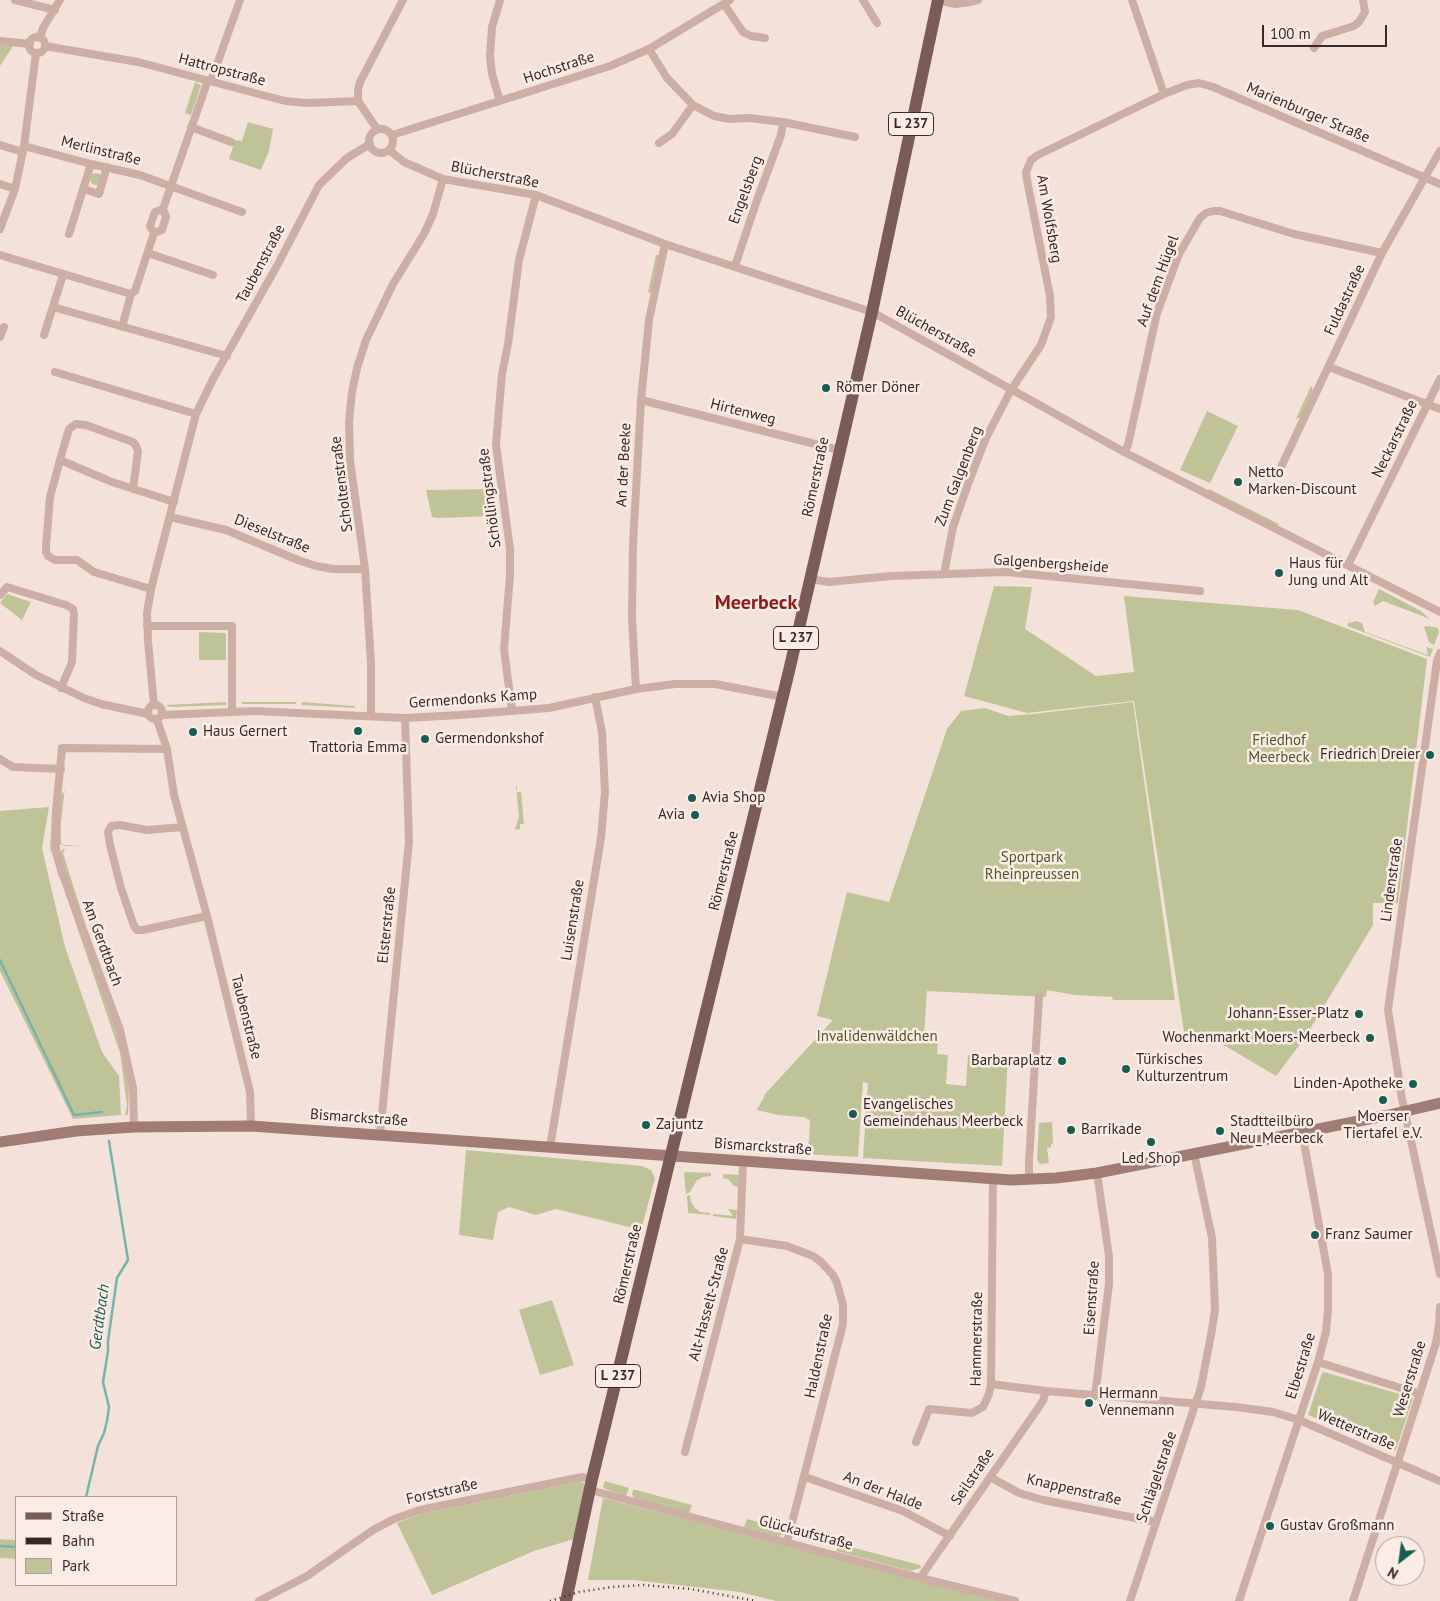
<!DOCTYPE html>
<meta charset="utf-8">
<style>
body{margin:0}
#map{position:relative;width:1440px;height:1601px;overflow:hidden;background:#f4e2da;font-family:"PT Sans",sans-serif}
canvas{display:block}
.legend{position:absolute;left:15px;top:1496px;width:162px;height:90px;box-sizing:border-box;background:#fbede6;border:1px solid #ad9e9a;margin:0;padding:6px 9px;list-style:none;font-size:15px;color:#382827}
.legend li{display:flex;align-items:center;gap:10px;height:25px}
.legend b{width:25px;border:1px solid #ad9e9a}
.north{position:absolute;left:1375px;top:1536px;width:50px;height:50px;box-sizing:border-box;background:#fbede6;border:1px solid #ad9e9a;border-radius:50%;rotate:210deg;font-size:14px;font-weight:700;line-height:20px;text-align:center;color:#382827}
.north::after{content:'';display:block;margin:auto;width:18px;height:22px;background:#185d53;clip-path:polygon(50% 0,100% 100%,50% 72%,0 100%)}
.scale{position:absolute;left:1262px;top:25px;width:125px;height:22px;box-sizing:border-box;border:2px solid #382827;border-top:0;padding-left:6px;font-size:15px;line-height:18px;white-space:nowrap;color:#382827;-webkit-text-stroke:4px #fbede6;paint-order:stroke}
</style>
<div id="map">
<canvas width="1440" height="1601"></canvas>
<ul class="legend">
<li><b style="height:6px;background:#7b5b56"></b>Straße</li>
<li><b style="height:6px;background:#382827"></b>Bahn</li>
<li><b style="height:14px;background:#bfc498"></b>Park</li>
</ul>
<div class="north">N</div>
<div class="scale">100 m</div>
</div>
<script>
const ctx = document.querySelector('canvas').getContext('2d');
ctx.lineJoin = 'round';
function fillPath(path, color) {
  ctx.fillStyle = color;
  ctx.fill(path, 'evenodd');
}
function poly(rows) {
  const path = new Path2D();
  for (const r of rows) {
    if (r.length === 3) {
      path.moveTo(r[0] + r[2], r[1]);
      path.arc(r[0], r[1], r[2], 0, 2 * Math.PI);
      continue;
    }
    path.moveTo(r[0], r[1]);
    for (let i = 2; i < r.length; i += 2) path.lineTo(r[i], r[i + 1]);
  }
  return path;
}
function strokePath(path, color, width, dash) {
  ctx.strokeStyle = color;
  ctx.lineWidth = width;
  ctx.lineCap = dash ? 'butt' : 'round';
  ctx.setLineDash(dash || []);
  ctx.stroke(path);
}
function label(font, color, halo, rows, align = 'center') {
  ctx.font = font + ' "PT Sans",sans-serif';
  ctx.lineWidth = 5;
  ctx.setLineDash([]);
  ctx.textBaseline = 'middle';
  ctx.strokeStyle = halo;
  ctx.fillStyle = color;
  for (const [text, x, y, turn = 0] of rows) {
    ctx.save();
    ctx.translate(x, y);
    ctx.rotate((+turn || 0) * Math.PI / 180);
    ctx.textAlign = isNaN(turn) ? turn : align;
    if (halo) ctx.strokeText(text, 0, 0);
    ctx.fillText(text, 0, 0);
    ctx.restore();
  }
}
fillPath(poly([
 [0,45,13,46,0,66],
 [195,82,201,85,191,115,185,113],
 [248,122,273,129,269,151,261,170,229,159,235,140,242,141],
 [96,179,6],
 [656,255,659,255,651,293,648,292],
 [1311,386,1313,390,1301,417,1296,419],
 [1207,411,1238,426,1210,483,1180,470],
 [495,489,499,514,496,516,438,518,432,517,426,490],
 [1209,489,1279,524,1278,526,1208,491],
 [994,586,1032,587,1025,629,1096,676,1134,672,1124,596,1298,610,1427,659,1398,903,1373,903,1373,925,1304,1039,1276,1076,1222,1044,1184,1032,1134,701,1027,713,964,696],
 [1379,589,1421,611,1430,619,1383,601,1375,606,1373,602],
 [7,594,31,602,22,620,0,603],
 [1352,616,1349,623,1357,621,1362,623,1365,632,1428,655,1426,647,1433,649,1430,657,1347,626],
 [1427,626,1438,628,1439,632,1434,645,1429,642,1424,627],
 [199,632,224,633,226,634,226,660,199,660],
 [226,702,226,705,170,707,166,705],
 [242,702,296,702,296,704,242,704],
 [302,702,354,706,356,708,302,705],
 [1133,702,1175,1000,1113,1000,1112,997,1075,995,1047,990,1046,997,927,991,924,1036,938,1037,937,1054,948,1055,946,1084,966,1086,968,1055,1008,1057,1002,1166,863,1158,868,1083,863,1082,858,1157,805,1154,809,1141,810,1120,803,1117,778,1115,757,1110,766,1093,833,1020,817,1016,847,892,889,902,947,729,961,711,985,708,1008,716,1033,714],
 [58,745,61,746,54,840,122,1049,129,1088,128,1115,125,1115,127,1106,120,1053,50,848,52,812,57,784],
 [516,786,517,786,517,792,521,792,524,824,520,824,520,829,515,830,519,816],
 [65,787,61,823,61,843,64,845,80,845,65,846,58,843,60,796,64,792],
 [49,807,42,848,65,947,102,1052,119,1076,121,1115,73,1119,0,971,0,811],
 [82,848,65,849,63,853,102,977,59,853,63,849],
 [1052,1122,1053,1144,1051,1144,1051,1147,1047,1148,1049,1163,1040,1164,1037,1160,1039,1123],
 [466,1150,642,1166,651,1170,655,1178,641,1230,556,1209,536,1215,509,1207,498,1212,493,1240,459,1235],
 [686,1172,711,1173,711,1176,703,1177,697,1180,690,1192,686,1194,684,1173],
 [723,1174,739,1175,738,1187,734,1186,728,1179,723,1178],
 [690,1195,691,1202,695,1208,700,1212,710,1213,710,1215,688,1213,687,1196],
 [728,1209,737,1210,736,1219,713,1216,713,1214,733,1216],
 [552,1300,574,1365,540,1375,519,1310],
 [1324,1372,1413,1398,1396,1450,1394,1451,1308,1415,1322,1373],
 [582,1481,585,1485,574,1539,534,1551,432,1595,397,1523,421,1514],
 [605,1481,629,1488,626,1496,605,1489,603,1487],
 [633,1490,636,1490,692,1505,689,1513,634,1499,632,1494],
 [603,1498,1001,1601,776,1601,740,1592,633,1580,588,1580],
 [747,1519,785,1529,787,1530,783,1535,777,1536,744,1527],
 [0,1539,16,1540,16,1559,0,1558],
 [839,1544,920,1565,921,1568,910,1571,836,1551]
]), '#bfc498');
strokePath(poly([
 [0,960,74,1115,102,1112],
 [86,1497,98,1446,104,1433,107,1421,109,1407,103,1382,108,1351,108,1341,117,1278,128,1260,109,1141],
 [0,1546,16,1547]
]), '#76b4a9', 2.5);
strokePath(poly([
 [15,0,55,10],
 [863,0,877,23],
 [938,0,955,4,971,2,978,0],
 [1132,0,1164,94],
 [724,4,743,32,751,36,765,38],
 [37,45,8],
 [40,38,43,28,60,0],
 [0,41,30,44],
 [45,46,138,62,285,101,307,103,358,101,377,129],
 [1314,48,1322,36,1354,26,1359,22,1365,12,1363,0],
 [649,49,667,78,693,105,714,116,730,119,749,118,783,122,781,135,756,203,735,266],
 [211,81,240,0],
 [358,101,358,90,360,82,403,0],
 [500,101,492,74,490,56,492,27,500,0],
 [783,122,855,137],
 [191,127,231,142],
 [381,141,12],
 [392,135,610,66,649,49,730,0],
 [659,143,672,134,693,105],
 [0,145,23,152],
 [24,146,91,164,140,175,242,212],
 [389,150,404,162,443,179,536,195,665,244,872,312,1124,452,1440,612],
 [0,184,15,189],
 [84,189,99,194,107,167],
 [0,229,15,189,24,146,36,53],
 [154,233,162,230,166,217,163,209],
 [69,234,91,164],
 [148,253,213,275],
 [0,255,131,294],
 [53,307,227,356],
 [122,327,131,294,135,291,154,233,150,226,155,212,163,209,208,80],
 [44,335,63,275],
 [0,337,4,327],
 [1329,367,1440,409],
 [55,372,196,414],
 [641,400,839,450],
 [1124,452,1128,445,1157,313,1179,254,1200,218,1206,213,1213,211,1220,211,1294,234,1382,253],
 [60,460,69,429,76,424,86,425,133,442,136,446,138,451,133,489],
 [1282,465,1382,253,1440,151],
 [170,517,226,530,298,560,316,566,333,569,365,569],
 [1348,565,1440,379],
 [944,574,953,527,968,484,986,438,1011,390,1041,345,1051,317,1050,296,1027,180,1026,172,1031,160,1038,155,1164,94,1187,85,1199,83,1213,87,1440,184],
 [809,579,829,582,891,576,1006,572,1200,591],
 [151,589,94,572,77,560,55,560,48,556,46,552,46,546,50,497,60,460,112,482,174,502],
 [0,595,7,587,66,605,73,609,74,614,72,662,61,688],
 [147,626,232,626,232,711],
 [0,651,36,675,84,698,101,704,148,714],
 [1440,653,1437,661,1388,1010,1402,1099,1440,1274],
 [636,689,632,618,633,544,641,400,649,320,665,244],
 [155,712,7],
 [154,705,148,641,147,613,151,589,196,414,213,379,278,264,319,185,347,158,370,144],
 [512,711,504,649,510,575,510,549,496,445,502,374,508,344,519,260,536,195],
 [162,715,255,711,405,718,460,715,549,708,636,689,675,684,715,684,783,697],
 [371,716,371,663,365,569,350,460,349,422,352,392,357,368,366,340,393,284,424,234,433,214,443,179],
 [157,720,167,749,174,795,207,916,250,1092,251,1126],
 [0,759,13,767,61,769],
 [183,827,147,830,120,825,111,826,108,832,110,845,121,888,134,926,137,930,143,930,207,916],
 [134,1127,133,1088,120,1030,61,870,56,849,56,811,62,748,167,749],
 [380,1134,409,841,405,718],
 [550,1147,601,838,605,792,602,732,595,697],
 [1029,1179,1029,1161,1039,997],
 [740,1239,787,1246,813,1256,821,1262,833,1275,837,1283,843,1305,843,1324,787,1542],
 [1318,1362,1420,1394],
 [991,1384,1046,1391,1236,1407,1273,1412,1299,1420,1440,1481],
 [1095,1396,1109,1284,1109,1256,1097,1173],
 [916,1442,929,1409,972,1413,983,1407,989,1394,991,1384,993,1179],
 [685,1452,740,1239,743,1160],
 [805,1477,903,1511,950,1536],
 [990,1477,1019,1493,1043,1500,1156,1522],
 [590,1490,920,1578,1015,1601],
 [920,1578,1043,1401,1046,1391],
 [259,1601,307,1576,373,1530,394,1519,420,1510,582,1477,592,1479],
 [1130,1601,1201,1387,1211,1335,1215,1310,1212,1238,1194,1153],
 [1239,1601,1318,1362,1326,1332,1328,1309,1328,1274,1302,1132],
 [1353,1601,1436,1343,1439,1325,1440,1307]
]), '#cdaea4', 8);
strokePath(poly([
 [0,1142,76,1131,134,1127,251,1126,1011,1180,1056,1178,1097,1173,1389,1115,1440,1103]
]), '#a17c75', 11);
strokePath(poly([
 [566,1601,592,1479,789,671,872,312,938,0]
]), '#7b5b56', 12);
strokePath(poly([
 [550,1601,579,1592,612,1587,643,1585,691,1589,756,1601]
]), '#382827', 2.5, [1, 4]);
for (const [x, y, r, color] of [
 [826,388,5,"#185d53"],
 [1238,482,5,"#185d53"],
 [1279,573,5,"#185d53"],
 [358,731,5,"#185d53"],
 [193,732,5,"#185d53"],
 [425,739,5,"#185d53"],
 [1430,755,5,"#185d53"],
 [692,798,5,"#185d53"],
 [695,815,5,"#185d53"],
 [1359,1014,5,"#185d53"],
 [1370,1038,5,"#185d53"],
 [1062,1061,5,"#185d53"],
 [1126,1069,5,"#185d53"],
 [1413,1084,5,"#185d53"],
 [1383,1100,5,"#185d53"],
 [853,1114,5,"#185d53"],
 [646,1125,5,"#185d53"],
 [1071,1130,5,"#185d53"],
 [1220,1131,5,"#185d53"],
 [1151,1142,5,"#185d53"],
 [1315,1235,5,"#185d53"],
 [1089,1403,5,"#185d53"],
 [1270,1526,5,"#185d53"]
]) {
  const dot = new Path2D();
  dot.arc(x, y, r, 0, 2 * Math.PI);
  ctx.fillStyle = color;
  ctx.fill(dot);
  strokePath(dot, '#fbede6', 2);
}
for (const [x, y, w] of [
 [911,124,45],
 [796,638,45],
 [618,1376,45]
]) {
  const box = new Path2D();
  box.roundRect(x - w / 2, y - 11.5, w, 23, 4);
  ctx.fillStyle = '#fbede6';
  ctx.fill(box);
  strokePath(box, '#382827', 1);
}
label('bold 14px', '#382827', null, [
 ["L 237",911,124],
 ["L 237",796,638],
 ["L 237",618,1376]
]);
label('15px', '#382827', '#fbede6', [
 ["Hochstraße",559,68,-18],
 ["Hattropstraße",222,70,15],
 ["Marienburger Straße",1308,113,23],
 ["Merlinstraße",101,151,14],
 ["Blücherstraße",495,175,11],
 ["Engelsberg",746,190,-70],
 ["Am Wolfsberg",1049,219,80],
 ["Taubenstraße",261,264,-62],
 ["Auf dem Hügel",1158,281,-70],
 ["Fuldastraße",1345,300,-65],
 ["Blücherstraße",936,332,29],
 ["Hirtenweg",743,412,14],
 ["Neckarstraße",1395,439,-64],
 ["An der Beeke",624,465,-87],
 ["Zum Galgenberg",959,476,-69],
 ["Römerstraße",816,477,-78],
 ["Scholtenstraße",342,484,-97],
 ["Schöllingstraße",490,498,-97],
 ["Dieselstraße",272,534,22],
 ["Galgenbergsheide",1051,564,4],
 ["Germendonks Kamp",473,699,-4],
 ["Römerstraße",724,871,-76],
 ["Lindenstraße",1392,880,-82],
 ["Luisenstraße",573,920,-81],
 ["Elsterstraße",387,925,-84],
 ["Am Gerdtbach",102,943,70],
 ["Taubenstraße",246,1017,76],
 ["Bismarckstraße",359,1118,4],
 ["Bismarckstraße",763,1147,4],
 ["Römerstraße",628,1264,-77],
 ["Eisenstraße",1092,1298,-86],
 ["Alt-Hasselt-Straße",709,1304,-75],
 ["Hammerstraße",977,1339,-89],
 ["Haldenstraße",819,1356,-78],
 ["Elbestraße",1301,1366,-73],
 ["Weserstraße",1410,1379,-73],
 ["Wetterstraße",1356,1430,23],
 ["Seilstraße",973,1477,-56],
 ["Schlägelstraße",1157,1477,-71],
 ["Knappenstraße",1074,1490,13],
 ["An der Halde",883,1491,21],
 ["Forststraße",442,1492,-13],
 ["Glückaufstraße",806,1533,15]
]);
label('15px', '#382827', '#fbede6', [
 ["Römer Döner",836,388],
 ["Netto",1248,473],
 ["Marken-Discount",1248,490],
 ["Haus für",1289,564],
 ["Jung und Alt",1289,581],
 ["Haus Gernert",203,732],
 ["Germendonkshof",435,739],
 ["Trattoria Emma",358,748,"center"],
 ["Friedrich Dreier",1420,755,"right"],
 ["Avia Shop",702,798],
 ["Avia",685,815,"right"],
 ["Johann-Esser-Platz",1349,1014,"right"],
 ["Wochenmarkt Moers-Meerbeck",1360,1038,"right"],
 ["Türkisches",1136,1060],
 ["Kulturzentrum",1136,1077],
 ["Barbaraplatz",1052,1061,"right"],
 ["Linden-Apotheke",1403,1084,"right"],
 ["Evangelisches",863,1105],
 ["Gemeindehaus Meerbeck",863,1122],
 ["Moerser",1383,1117,"center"],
 ["Tiertafel e.V.",1383,1134,"center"],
 ["Stadtteilbüro",1230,1122],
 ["Neu_Meerbeck",1230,1139],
 ["Zajuntz",656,1125],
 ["Barrikade",1081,1130],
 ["Led Shop",1151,1159,"center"],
 ["Franz Saumer",1325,1235],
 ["Hermann",1099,1394],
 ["Vennemann",1099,1411],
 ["Gustav Großmann",1280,1526]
], 'left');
label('15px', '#515828', '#fbede6', [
 ["Friedhof",1279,741],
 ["Meerbeck",1279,758],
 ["Sportpark",1032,858],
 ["Rheinpreussen",1032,875],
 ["Invalidenwäldchen",877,1037]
]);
label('italic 16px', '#185d53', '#fbede6', [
 ["Gerdtbach",100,1317,-82]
]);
label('bold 20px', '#8e1b18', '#fbede6', [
 ["Meerbeck",756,603]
]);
</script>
